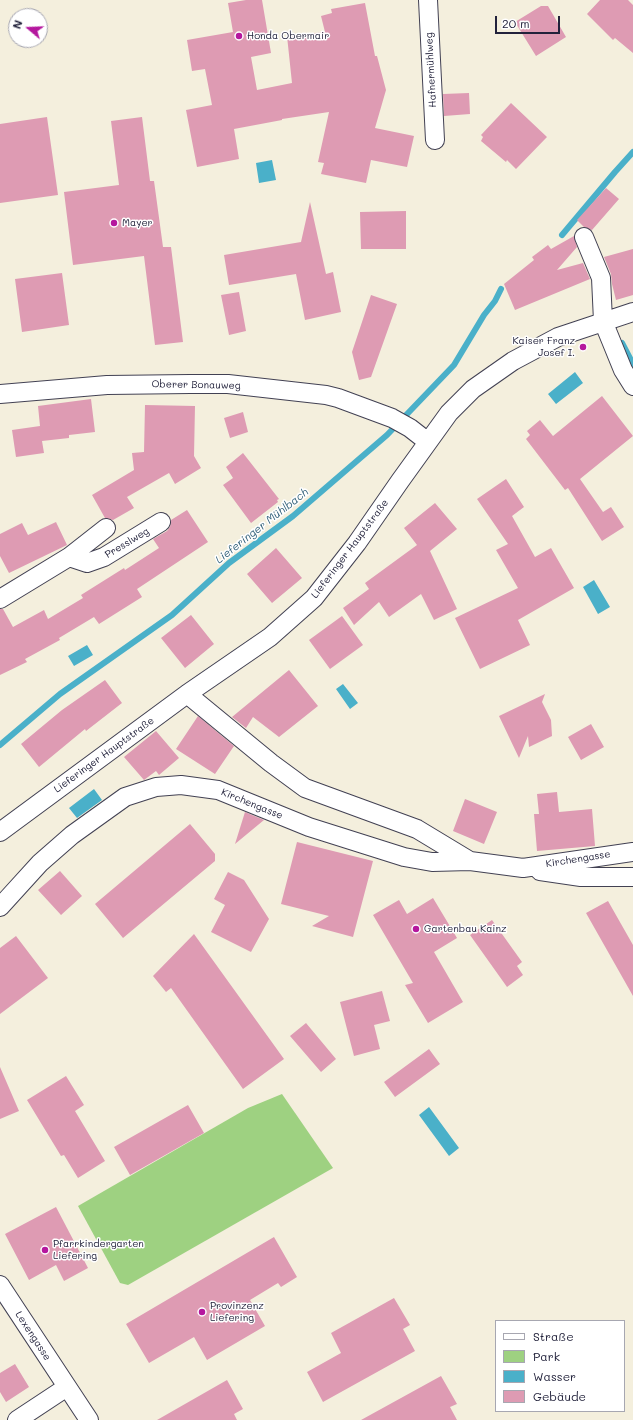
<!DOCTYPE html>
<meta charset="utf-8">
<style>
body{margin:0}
#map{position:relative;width:633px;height:1420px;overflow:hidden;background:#f4efdd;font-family:Mali,sans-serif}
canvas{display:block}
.legend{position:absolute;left:495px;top:1320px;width:130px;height:92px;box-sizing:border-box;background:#fff;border:1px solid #a7a7b1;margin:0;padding:5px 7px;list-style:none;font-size:12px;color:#22223b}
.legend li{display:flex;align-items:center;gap:8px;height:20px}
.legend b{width:20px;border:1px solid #a7a7b1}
.north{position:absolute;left:8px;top:8px;width:40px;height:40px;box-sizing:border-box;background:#fff;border:1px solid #a7a7b1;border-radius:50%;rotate:289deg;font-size:11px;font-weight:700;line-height:16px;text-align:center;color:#22223b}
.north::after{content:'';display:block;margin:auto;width:14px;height:18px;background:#b5179e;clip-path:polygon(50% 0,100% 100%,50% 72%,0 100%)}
.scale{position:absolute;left:495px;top:16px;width:65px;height:18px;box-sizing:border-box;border:2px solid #22223b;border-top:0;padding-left:5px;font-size:12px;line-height:14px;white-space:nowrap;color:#22223b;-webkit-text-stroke:3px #fff;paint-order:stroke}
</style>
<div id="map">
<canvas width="633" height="1420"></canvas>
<ul class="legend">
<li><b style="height:5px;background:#fff"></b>Straße</li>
<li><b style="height:11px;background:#9ed181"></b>Park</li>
<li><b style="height:11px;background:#4ab0c9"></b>Wasser</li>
<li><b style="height:11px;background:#de9bb3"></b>Gebäude</li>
</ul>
<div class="north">N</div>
<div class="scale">20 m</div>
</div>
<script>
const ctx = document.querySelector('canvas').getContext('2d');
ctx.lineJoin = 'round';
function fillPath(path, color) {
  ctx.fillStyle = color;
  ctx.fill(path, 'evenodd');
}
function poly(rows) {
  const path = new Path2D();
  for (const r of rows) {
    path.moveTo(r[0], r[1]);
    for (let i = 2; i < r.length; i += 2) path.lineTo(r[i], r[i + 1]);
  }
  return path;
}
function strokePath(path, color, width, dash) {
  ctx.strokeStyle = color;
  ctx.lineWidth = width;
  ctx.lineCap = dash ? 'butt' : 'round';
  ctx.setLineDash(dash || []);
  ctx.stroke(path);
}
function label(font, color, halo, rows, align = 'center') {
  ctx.font = font + ' Mali,sans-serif';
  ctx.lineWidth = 3;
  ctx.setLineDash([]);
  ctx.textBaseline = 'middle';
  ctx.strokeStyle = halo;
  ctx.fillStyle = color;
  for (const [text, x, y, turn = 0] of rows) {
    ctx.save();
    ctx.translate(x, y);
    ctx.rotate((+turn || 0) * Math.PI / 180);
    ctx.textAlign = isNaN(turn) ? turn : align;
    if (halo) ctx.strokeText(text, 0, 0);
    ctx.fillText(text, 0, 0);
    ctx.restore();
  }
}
fillPath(poly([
 [282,1094,333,1168,128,1285,120,1283,78,1206,248,1108]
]), '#9ed181');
fillPath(poly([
 [272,160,276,180,259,183,256,163],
 [575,372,583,383,556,404,548,394],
 [594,580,610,607,598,614,583,587],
 [87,645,93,655,74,666,68,656],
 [343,684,358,703,350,709,336,689],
 [94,789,102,800,77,818,69,808],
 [429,1107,459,1148,449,1156,419,1115]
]), '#4ab0c9');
strokePath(poly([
 [562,235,615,172,633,152],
 [622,343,633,364],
 [0,745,60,694,172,615,229,563,293,516,387,435,454,365,484,315,495,301,501,289]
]), '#4ab0c9', 6);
fillPath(poly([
 [246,0,262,0,271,53,251,57,257,90,292,83,287,36,325,32,321,16,332,13,331,9,365,3,375,56,377,56,386,90,375,128,414,136,407,167,371,160,366,183,321,174,324,163,318,162,329,112,282,119,282,120,234,129,239,159,197,167,186,110,212,105,205,69,192,71,187,40,233,32,228,3],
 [600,0,628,0,633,5,633,53,615,38,613,40,587,14],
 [541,6,548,6,566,37,536,56,515,22],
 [469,93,470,114,444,116,443,94],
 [511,103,547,137,516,169,507,160,506,162,481,141,483,137,481,135],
 [47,117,58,195,0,203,0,124],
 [142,117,150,181,154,181,163,247,171,247,183,342,155,345,144,256,73,265,64,192,119,185,111,121],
 [606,188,619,199,592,230,584,227,577,220],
 [310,202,326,274,333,272,341,312,305,320,296,274,229,285,224,255,301,242],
 [406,211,406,249,361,249,360,212],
 [574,236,577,247,557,270,583,263,590,279,515,310,504,284,534,260,532,257,548,245,551,249],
 [633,249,633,295,616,300,612,284,611,274,604,257],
 [62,273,69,325,22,332,15,279],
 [239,292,246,331,229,335,221,295],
 [371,295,397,304,371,377,359,380,352,352],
 [602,396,633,436,580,479,603,512,611,507,624,527,602,541,568,488,565,490,526,439,530,435,527,431,540,420,553,436],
 [91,399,95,432,69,435,69,438,42,441,44,453,16,457,12,430,40,426,38,406],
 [145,405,195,406,194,456,201,468,175,484,169,473,127,497,134,508,113,520,105,518,92,495,134,470,132,453,144,452],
 [243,412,248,432,230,438,224,418],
 [243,453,279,499,277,500,278,502,251,523,223,485,233,478,226,467],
 [506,479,524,507,512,516,535,557,551,548,574,588,518,620,530,645,480,669,455,618,518,588,496,550,508,544,477,499],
 [435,503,457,529,430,551,457,609,434,620,421,594,389,617,379,602,354,625,343,608,369,589,365,583,417,545,404,528],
 [187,510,208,542,137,589,142,597,99,624,94,617,59,638,60,640,25,659,27,662,0,675,0,609,3,609,13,627,44,610,48,619,83,598,81,595,124,568,125,570,159,548,153,539,167,531,170,527,171,520],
 [56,522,67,545,9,573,0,556,0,534,22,523,28,535],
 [276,548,302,578,272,603,247,574],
 [191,615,214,644,185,668,161,638],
 [342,616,363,645,330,669,309,640],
 [289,670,318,706,279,737,253,717,246,728,232,717],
 [105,680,122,703,86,731,85,729,39,767,21,744,62,710],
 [545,694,542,702,551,720,552,736,529,747,528,736,519,758,499,716],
 [198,716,234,746,215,774,176,749],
 [591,724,604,747,581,760,568,737],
 [156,731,179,758,159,775,156,771,144,780,124,757],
 [557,792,559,812,592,809,595,846,537,851,534,814,539,814,537,794],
 [465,799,497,812,484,844,453,831],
 [245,812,264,820,235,844],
 [190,824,215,854,215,861,123,938,95,904],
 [297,842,373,861,353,937,312,926,329,916,281,904],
 [60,871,82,896,61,915,38,890],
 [228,872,244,880,269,919,251,952,211,932,225,905,214,899],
 [433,898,457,938,434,952,463,1002,428,1023,405,985,413,983,373,915,399,900,407,914],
 [608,901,633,945,633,996,586,913],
 [492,920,522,962,517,966,523,975,507,987,470,935],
 [194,934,284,1059,243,1089,171,988,166,992,153,976],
 [16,936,48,978,0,1014,0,948],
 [382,991,390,1021,374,1025,380,1049,354,1056,340,1002],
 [306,1023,336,1059,321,1072,290,1036],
 [429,1049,440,1064,395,1097,384,1082],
 [0,1067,19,1111,0,1119],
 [66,1076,84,1105,75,1111,105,1161,78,1178,64,1155,61,1156,27,1100],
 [188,1105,204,1133,130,1175,114,1147],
 [56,1207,88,1268,64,1281,56,1265,29,1280,5,1234],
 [274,1237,297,1277,281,1287,278,1283,250,1300,265,1326,207,1360,194,1337,149,1363,126,1324],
 [394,1298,410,1325,403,1329,415,1351,323,1402,307,1372,341,1353,331,1333],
 [15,1364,29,1387,6,1402,0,1392,0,1373],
 [441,1376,457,1404,450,1407,457,1420,361,1420],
 [227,1380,243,1409,234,1414,237,1420,157,1420]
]), '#de9bb3');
const minor = poly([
 [428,0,435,140],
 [584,237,601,278,603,321,623,370,633,386],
 [0,394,107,385,190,384,228,384,326,395,338,398,392,418,410,428,428,442],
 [69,557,87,563,104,557,161,522],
 [0,599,69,557,106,528],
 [187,694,271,763,305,788,417,829,470,861],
 [0,832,187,694,270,637,314,598,357,543,400,481,449,413,473,389,513,361,558,337,633,312],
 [540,871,581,877,633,877],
 [0,907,40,863,72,835,125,797,156,787,181,785,218,790,309,827,404,857,432,862,470,861,523,868,633,852],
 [0,1285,89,1420],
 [17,1420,67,1387]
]);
strokePath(minor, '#424153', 20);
strokePath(minor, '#fff', 18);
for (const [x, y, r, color] of [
 [239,36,4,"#b5179e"],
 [114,223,4,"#b5179e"],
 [583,347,4,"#b5179e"],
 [416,929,4,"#b5179e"],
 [45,1250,4,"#b5179e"],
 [202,1312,4,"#b5179e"]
]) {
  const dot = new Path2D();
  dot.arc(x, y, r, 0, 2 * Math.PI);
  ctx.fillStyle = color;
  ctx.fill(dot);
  strokePath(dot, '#fff', 1.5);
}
label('10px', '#22223b', '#fff', [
 ["Honda Obermair",247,36],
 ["Mayer",122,223],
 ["Kaiser Franz",575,341,"right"],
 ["Josef I.",575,353,"right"],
 ["Gartenbau Kainz",424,929],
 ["Pfarrkindergarten",53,1244],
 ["Liefering",53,1256],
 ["Provinzenz",210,1306],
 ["Liefering",210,1318]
], 'left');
label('10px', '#22223b', '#fff', [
 ["Hafnermühlweg",431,70,-93],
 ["Oberer Bonauweg",196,385,1],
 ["Presslweg",127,543,-31],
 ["Lieferinger Hauptstraße",350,549,-53],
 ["Lieferinger Hauptstraße",104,755,-36],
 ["Kirchengasse",252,804,22],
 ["Kirchengasse",578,859,-9],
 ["Lexengasse",33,1336,57]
]);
label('italic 11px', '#34627b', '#fff', [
 ["Lieferinger Mühlbach",262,526,-38]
]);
</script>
